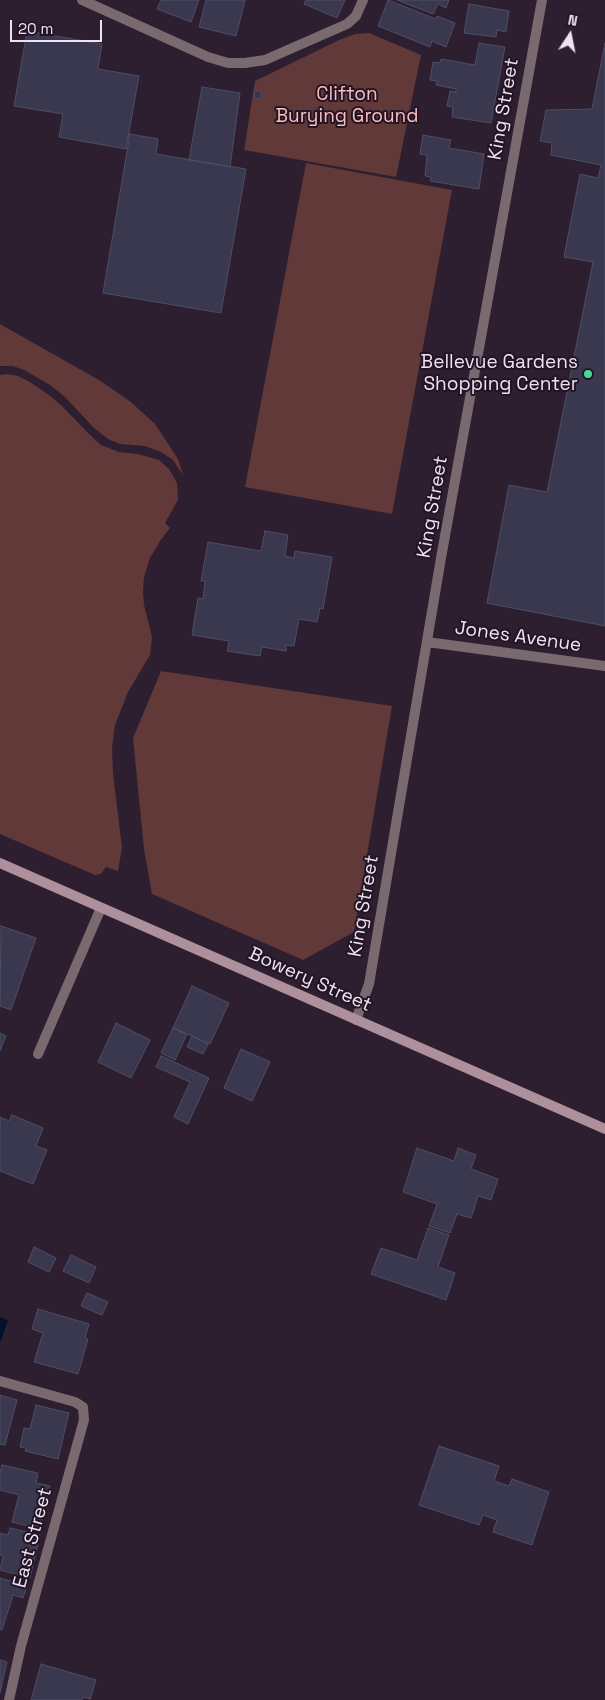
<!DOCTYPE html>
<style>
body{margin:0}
#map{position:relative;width:605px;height:1700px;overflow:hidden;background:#2d1e30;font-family:"Space Grotesk",sans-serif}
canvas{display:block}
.north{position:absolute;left:545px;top:10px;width:50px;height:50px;-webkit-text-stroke:4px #231426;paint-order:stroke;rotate:11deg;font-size:14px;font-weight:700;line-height:20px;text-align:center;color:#eee4f1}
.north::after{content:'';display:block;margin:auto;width:18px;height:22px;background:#eee4f1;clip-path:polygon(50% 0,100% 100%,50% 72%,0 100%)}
.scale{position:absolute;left:10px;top:20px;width:92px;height:22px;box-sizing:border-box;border:2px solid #eee4f1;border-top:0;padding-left:6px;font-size:15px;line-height:18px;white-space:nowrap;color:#eee4f1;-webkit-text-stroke:4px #231426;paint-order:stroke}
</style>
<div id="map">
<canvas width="605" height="1700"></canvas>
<div class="north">N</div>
<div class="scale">20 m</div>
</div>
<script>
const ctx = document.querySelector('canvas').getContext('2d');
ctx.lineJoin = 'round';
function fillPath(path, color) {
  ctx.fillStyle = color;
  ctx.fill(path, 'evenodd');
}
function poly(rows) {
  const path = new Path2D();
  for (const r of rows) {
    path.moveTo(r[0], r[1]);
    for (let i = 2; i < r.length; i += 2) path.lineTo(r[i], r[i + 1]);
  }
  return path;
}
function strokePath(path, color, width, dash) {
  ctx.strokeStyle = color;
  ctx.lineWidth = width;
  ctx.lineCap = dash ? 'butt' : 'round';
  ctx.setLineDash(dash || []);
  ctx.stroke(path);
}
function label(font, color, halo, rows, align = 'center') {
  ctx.font = font + ' "Space Grotesk",sans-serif';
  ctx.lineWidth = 4;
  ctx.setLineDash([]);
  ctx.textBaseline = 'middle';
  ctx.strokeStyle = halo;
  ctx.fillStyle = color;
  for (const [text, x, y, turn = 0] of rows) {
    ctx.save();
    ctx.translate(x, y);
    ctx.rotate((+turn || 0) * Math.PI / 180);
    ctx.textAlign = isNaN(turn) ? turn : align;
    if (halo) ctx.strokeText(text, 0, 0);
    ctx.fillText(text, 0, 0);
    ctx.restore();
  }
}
fillPath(poly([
 [369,33,421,55,396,177,244,150,255,81,339,40,355,34],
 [306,163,452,190,392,514,245,487],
 [0,324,99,380,131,402,155,424,178,459,183,475,173,460,161,452,145,446,120,444,108,439,94,428,64,396,50,385,24,370,13,366,0,366],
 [7,374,18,376,30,382,49,395,62,406,89,434,101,445,119,452,138,454,159,460,169,469,177,483,178,500,165,523,170,528,160,541,150,558,144,577,143,591,144,605,152,637,150,655,128,692,115,725,112,748,113,773,122,848,118,871,106,867,101,874,95,875,0,834,0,375],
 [161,671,392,706,354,932,303,960,152,894,144,849,133,738]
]), '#603938');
fillPath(poly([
 [0,1317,8,1320,1,1341,0,1341]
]), '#02122c');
const building = poly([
 [161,0,199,0,191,22,157,9,161,0],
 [206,0,245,0,236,36,199,27,206,0],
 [306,0,345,0,337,18,304,4,306,0],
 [388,0,436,19,437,16,455,23,446,47,432,41,430,47,378,26,388,0],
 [397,0,449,0,446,8,438,4,433,14,397,0],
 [469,4,509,11,506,32,497,30,496,37,464,33,469,4],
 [27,31,102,44,98,69,139,76,126,149,59,137,63,114,14,106,27,31],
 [479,43,505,47,491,123,452,117,453,107,447,106,450,91,456,92,456,89,436,85,437,81,430,80,433,62,440,63,441,59,475,65,479,43],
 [605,43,605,626,487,603,509,485,547,492,593,262,564,257,580,174,598,178,601,165,551,155,552,143,540,141,546,110,592,109,605,43],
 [202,87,240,93,230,167,189,160,202,87],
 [255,90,262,92,261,99,254,98,255,90],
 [130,134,158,139,156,154,246,169,221,313,103,293,130,134],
 [423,135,451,140,449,148,484,154,479,189,430,181,431,177,425,176,427,155,420,154,423,135],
 [265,531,288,535,285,556,294,558,295,551,332,557,323,609,320,608,317,622,299,619,294,646,286,645,286,651,262,647,260,656,227,651,229,641,192,635,198,598,203,599,205,581,201,581,208,542,261,551,265,531],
 [1,926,36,938,11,1010,0,1006,1,926],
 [192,986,229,1003,210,1044,173,1028,192,986],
 [116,1023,150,1040,131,1078,98,1062,116,1023],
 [173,1028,187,1034,175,1060,161,1053,173,1028],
 [0,1033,6,1036,0,1051,0,1033],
 [192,1036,208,1044,203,1054,187,1047,192,1036],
 [241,1049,270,1062,252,1101,224,1088,241,1049],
 [161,1056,209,1078,188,1124,174,1117,190,1082,156,1067,161,1056],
 [12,1115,43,1128,36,1146,47,1150,33,1184,0,1171,0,1117,9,1121,12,1115],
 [417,1148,454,1161,458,1148,476,1155,471,1169,498,1179,491,1200,478,1196,471,1218,457,1214,450,1233,429,1226,437,1204,403,1192,417,1148],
 [428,1228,449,1235,438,1267,455,1273,446,1300,371,1274,381,1248,417,1260,428,1228],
 [34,1247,56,1258,49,1272,28,1262,34,1247],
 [71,1255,96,1267,89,1283,63,1271,71,1255],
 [87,1293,108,1302,102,1315,81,1306,87,1293],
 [38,1309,89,1324,85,1338,88,1339,78,1374,34,1362,43,1333,32,1329,38,1309],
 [0,1395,17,1400,5,1445,0,1444,0,1395],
 [36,1405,69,1413,58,1459,25,1451,26,1448,20,1447,24,1428,30,1429,36,1405],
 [439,1446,499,1466,494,1481,509,1486,512,1479,549,1492,532,1545,493,1532,497,1520,483,1515,479,1525,419,1505,439,1446],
 [2,1465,38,1473,36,1483,50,1486,40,1529,12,1522,19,1495,0,1490,0,1473,2,1465],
 [10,1528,40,1535,30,1578,0,1570,3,1556,0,1555,0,1533,8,1535,10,1528],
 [0,1578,27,1586,23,1598,13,1595,2,1630,0,1629,0,1578],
 [0,1660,7,1662,0,1693,0,1660],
 [41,1664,96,1680,90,1699,83,1697,82,1700,31,1700,41,1664]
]);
fillPath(building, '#39384f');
strokePath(building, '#4f4e66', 1);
strokePath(poly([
 [38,1054,101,908]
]), '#7b6970', 10);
strokePath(poly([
 [82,0,208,57,228,63,245,63,265,60,347,24,356,16,363,0],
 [427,642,605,666],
 [356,1020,369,984,441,558,542,0],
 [0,1381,75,1402,83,1407,84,1420,21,1646,9,1700]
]), '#7b6970', 10);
strokePath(poly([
 [0,863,605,1129]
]), '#ad909c', 10);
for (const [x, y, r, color] of [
 [588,374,5,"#4dd39a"]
]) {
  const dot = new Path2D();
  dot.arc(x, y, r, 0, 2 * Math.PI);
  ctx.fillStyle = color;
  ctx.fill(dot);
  strokePath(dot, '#231426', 2);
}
label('19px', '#fbbfbc', '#231426', [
 ["Clifton",347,95],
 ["Burying Ground",347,117]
]);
label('19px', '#eee4f1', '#231426', [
 ["King Street",504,109,-80],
 ["King Street",433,507,-80],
 ["Jones Avenue",518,637,8],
 ["King Street",364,906,-80],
 ["Bowery Street",310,980,24],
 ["East Street",33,1538,-75]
]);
label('19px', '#eee4f1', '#231426', [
 ["Bellevue Gardens",578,363],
 ["Shopping Center",578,385]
], 'right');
</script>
